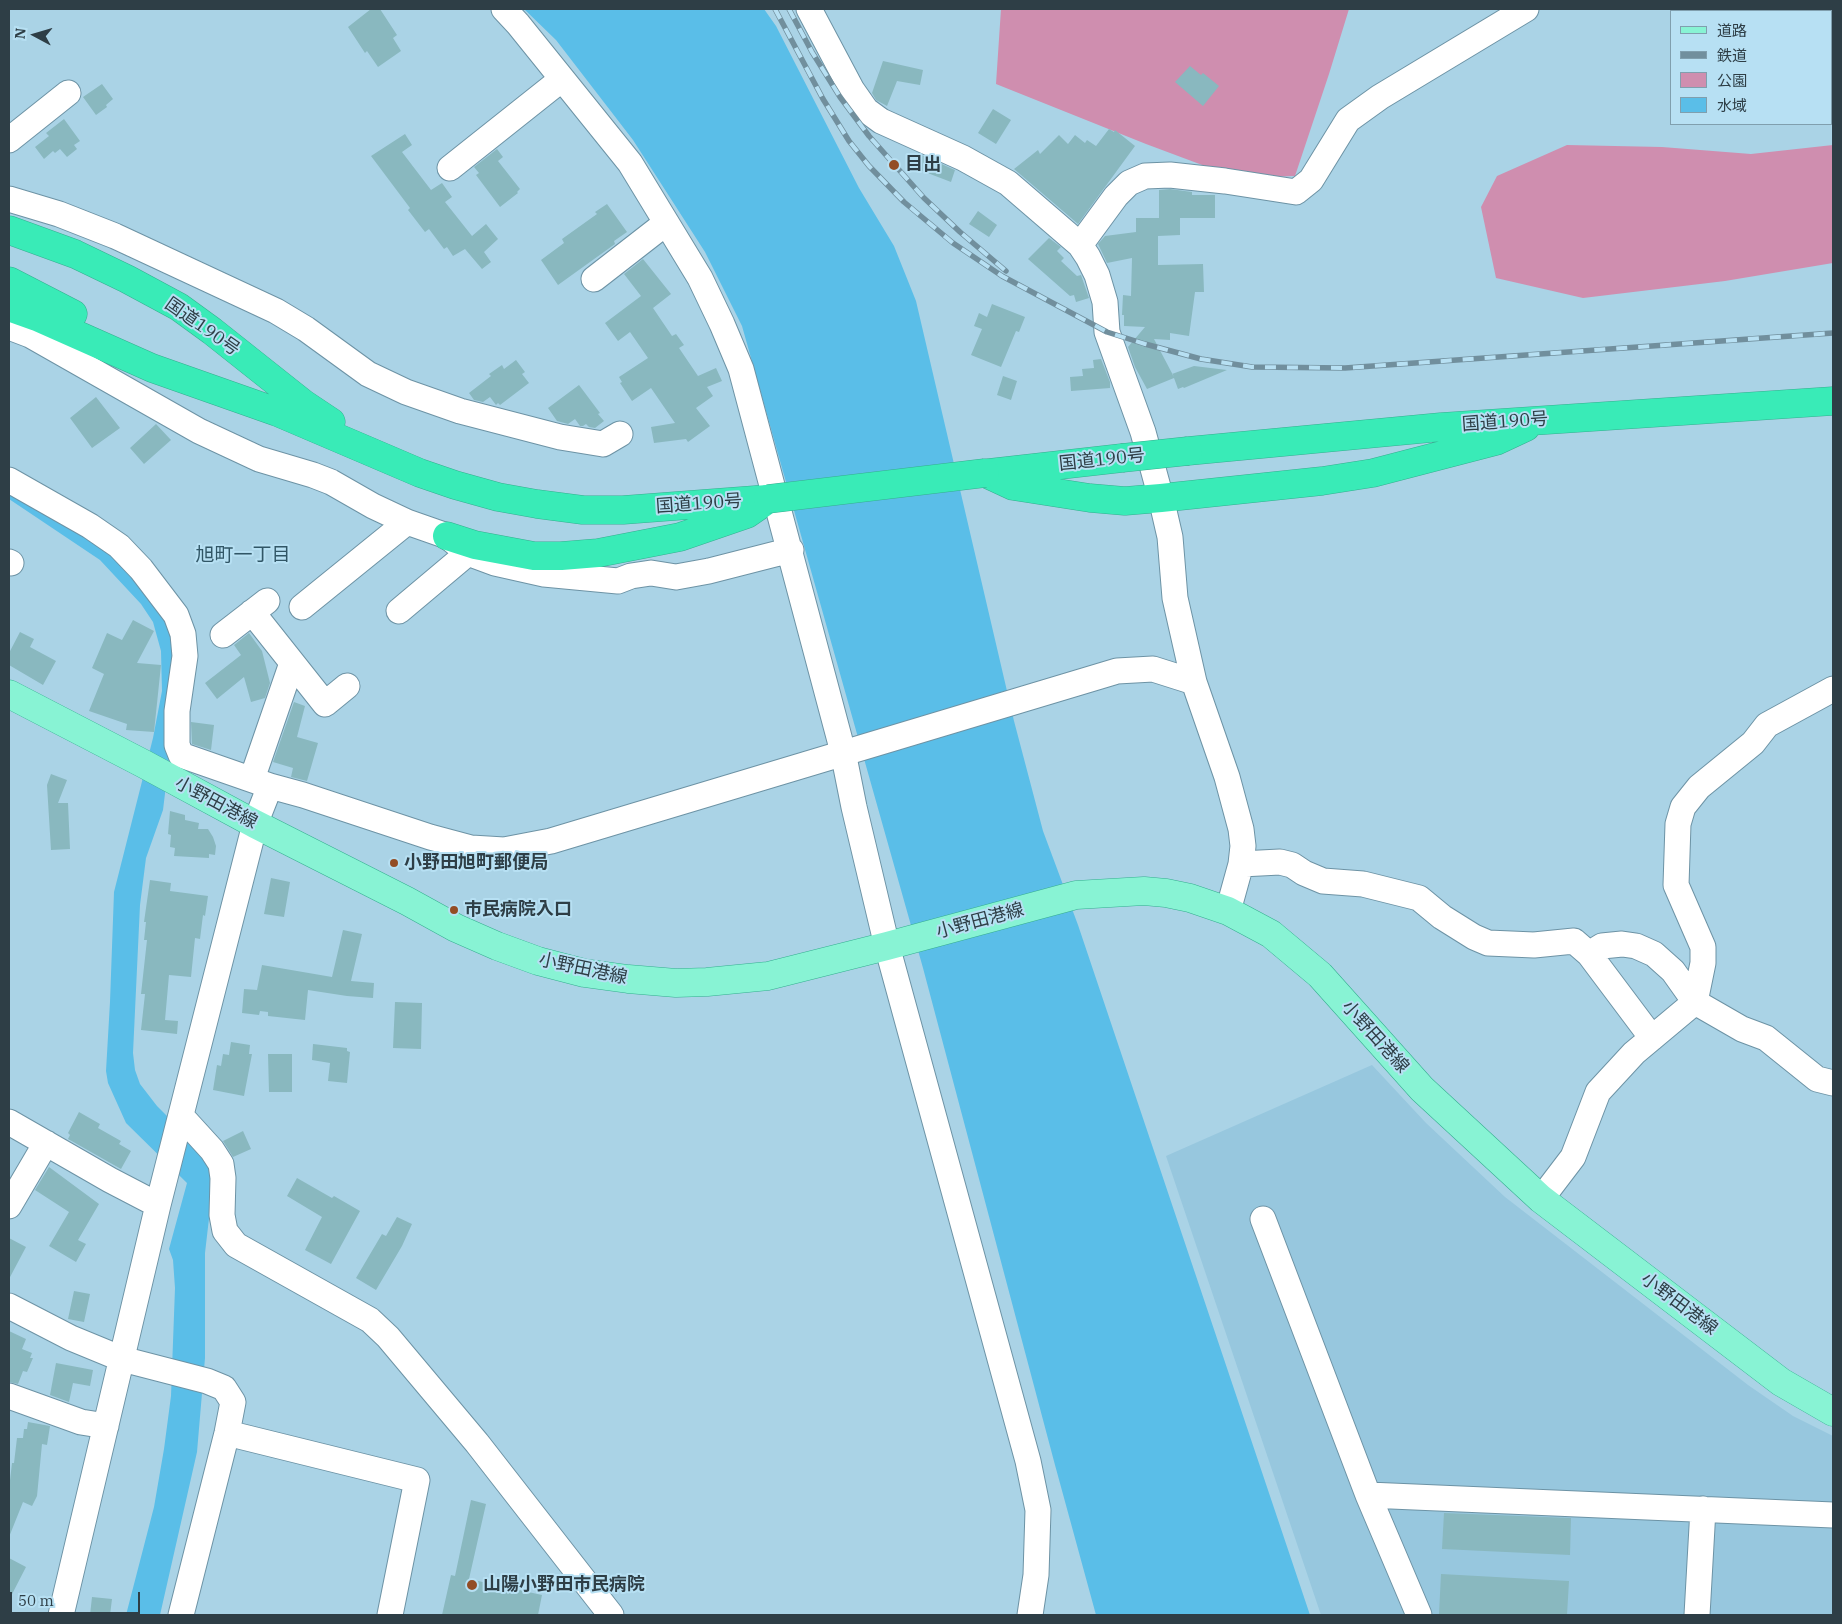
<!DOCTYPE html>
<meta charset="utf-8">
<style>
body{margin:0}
#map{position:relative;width:1842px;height:1624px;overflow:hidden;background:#aad3e6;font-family:"IBM Plex Serif","Noto Sans JP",serif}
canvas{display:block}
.frame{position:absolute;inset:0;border:10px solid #2e3e46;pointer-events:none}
.legend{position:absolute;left:1670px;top:10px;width:162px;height:115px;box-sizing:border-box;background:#b7e0f3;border:1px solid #809fae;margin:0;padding:6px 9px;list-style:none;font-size:15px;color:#2e3e46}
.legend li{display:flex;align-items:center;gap:10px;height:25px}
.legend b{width:25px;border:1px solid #809fae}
.north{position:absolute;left:10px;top:10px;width:50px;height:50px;-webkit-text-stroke:4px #b7e0f3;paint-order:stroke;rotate:276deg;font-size:14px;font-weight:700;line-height:20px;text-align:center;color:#2e3e46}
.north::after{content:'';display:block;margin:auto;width:18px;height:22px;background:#2e3e46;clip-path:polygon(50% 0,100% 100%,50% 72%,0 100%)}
.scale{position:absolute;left:10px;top:1592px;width:130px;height:22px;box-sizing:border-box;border:2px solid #2e3e46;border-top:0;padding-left:6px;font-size:15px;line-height:18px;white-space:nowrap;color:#2e3e46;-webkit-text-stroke:4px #b7e0f3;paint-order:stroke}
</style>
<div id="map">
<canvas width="1842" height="1624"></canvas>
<div class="frame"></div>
<ul class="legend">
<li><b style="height:6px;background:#88f3d4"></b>道路</li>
<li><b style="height:6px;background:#718f9d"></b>鉄道</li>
<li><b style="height:14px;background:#cf8eaf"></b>公園</li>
<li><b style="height:14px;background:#5abee8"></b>水域</li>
</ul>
<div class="north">N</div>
<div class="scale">50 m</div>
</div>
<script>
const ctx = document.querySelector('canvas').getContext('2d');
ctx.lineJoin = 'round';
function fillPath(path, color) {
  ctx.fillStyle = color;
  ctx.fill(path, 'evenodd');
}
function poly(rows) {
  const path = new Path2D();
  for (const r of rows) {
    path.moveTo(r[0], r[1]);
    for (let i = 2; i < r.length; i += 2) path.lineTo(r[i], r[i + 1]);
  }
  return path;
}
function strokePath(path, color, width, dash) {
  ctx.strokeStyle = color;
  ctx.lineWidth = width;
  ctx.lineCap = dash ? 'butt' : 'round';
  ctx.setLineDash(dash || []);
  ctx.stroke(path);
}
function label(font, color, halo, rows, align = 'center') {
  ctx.font = font + ' "IBM Plex Serif","Noto Sans JP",serif';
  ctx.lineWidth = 4;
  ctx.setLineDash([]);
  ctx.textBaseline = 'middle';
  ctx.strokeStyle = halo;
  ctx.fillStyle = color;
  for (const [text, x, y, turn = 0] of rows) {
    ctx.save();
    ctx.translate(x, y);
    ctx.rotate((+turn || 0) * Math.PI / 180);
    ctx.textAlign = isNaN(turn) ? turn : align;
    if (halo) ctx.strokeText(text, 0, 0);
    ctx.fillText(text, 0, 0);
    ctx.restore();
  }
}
fillPath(poly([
 [1372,1065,1426,1123,1505,1197,1748,1385,1793,1416,1833,1436,1833,1615,1321,1615,1166,1156]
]), '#97c7de');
fillPath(poly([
 [1001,9,1349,9,1329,74,1295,176,1237,178,1146,144,996,84],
 [1567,145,1662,147,1751,154,1833,145,1833,263,1725,281,1583,298,1496,278,1481,207,1497,176]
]), '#cf8eaf');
fillPath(poly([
 [524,9,764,9,776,26,859,188,894,246,916,301,1014,721,1043,831,1078,925,1310,1615,1096,1615,1055,1465,923,968,742,326,705,252,633,140,556,40],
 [9,493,111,551,173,622,179,646,171,744,163,810,146,858,140,905,133,1053,135,1070,140,1084,157,1106,204,1153,214,1175,205,1253,205,1358,197,1452,160,1615,126,1615,154,1507,164,1449,171,1396,175,1288,173,1260,169,1249,187,1183,126,1123,108,1083,106,1071,110,1002,114,892,153,738,162,691,161,651,153,622,141,604,100,560,9,499]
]), '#5abee8');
fillPath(poly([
 [371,9,380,9,397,35,393,38,401,51,378,67,367,51,365,53,348,27],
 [883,61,923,70,920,85,897,81,887,106,876,100,872,93],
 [1190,66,1201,75,1203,73,1219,86,1203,106,1175,82],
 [102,84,113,99,106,105,107,107,96,115,83,97],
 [993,109,1011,120,996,144,978,133],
 [64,119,80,141,74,145,77,149,67,157,60,149,55,153,53,151,44,159,35,147,49,136,46,133],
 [1109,129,1114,132,1115,130,1135,146,1078,224,1014,169,1038,150,1040,154,1059,135,1068,144,1075,135,1085,143,1087,140,1096,146],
 [405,134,412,145,402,152,431,190,442,183,452,197,445,202,472,236,486,224,498,239,484,252,491,262,482,269,465,249,453,256,447,247,444,249,429,229,425,232,408,210,410,208,371,156],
 [497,149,503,157,498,161,520,189,517,192,518,193,500,207,476,175,479,173,474,167],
 [917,153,955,170,951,182,912,167],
 [1170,189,1192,192,1192,195,1215,195,1215,218,1180,218,1180,235,1158,236,1158,265,1203,264,1204,292,1195,292,1189,336,1170,333,1170,340,1154,339,1174,377,1172,374,1194,366,1227,370,1184,388,1183,387,1178,389,1174,378,1147,389,1135,367,1128,347,1145,327,1124,326,1124,315,1122,315,1123,295,1131,296,1132,258,1107,263,1098,244,1105,236,1136,232,1136,218,1159,218,1159,190],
 [607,204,627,232,614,241,615,244,558,285,541,260,564,243,562,239,597,214,595,212],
 [978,211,997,225,989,237,969,224],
 [1049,238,1061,247,1057,251,1064,258,1061,261,1077,276,1081,275,1089,298,1076,302,1074,295,1070,296,1028,259],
 [643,259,671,294,653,308,672,336,676,334,684,345,679,348,698,376,716,368,722,381,707,387,713,396,696,408,710,426,688,442,686,439,654,443,651,427,675,423,651,388,632,401,620,383,622,382,619,377,648,358,630,332,618,341,605,323,641,296,624,274],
 [992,304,1025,317,1019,332,1016,331,1001,367,971,355,982,329,974,326,979,313,987,317],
 [1101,359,1110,382,1110,388,1071,391,1070,377,1083,376,1082,369,1094,368,1093,360],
 [516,360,525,372,522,374,529,383,500,405,498,403,496,405,490,397,483,402,474,400,469,393,491,376,489,374,502,365,504,369],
 [1003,376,1017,381,1011,400,997,395],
 [579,385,600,413,598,414,604,421,595,428,589,427,586,424,583,426,580,426,575,419,568,424,557,421,548,408],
 [96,397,120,428,92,448,70,418],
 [156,424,171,440,144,464,130,448],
 [133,620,154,631,137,663,161,665,154,732,126,730,127,724,89,711,104,674,92,668,107,633,122,640],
 [20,632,34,639,30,647,56,661,43,685,9,665,9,653],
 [249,633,262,651,270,683,265,698,251,702,244,677,217,699,205,683,241,655,234,645],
 [294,702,305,706,297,737,318,743,307,781,291,777,293,768,273,762],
 [191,722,214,725,211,750,192,744],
 [51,774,67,780,58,803,68,803,70,849,51,850,47,785],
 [170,811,185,815,185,820,199,823,198,829,208,829,213,837,216,846,215,855,209,854,209,858,174,856,175,848,170,847,171,835,168,834],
 [271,878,290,882,284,917,264,914],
 [150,880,171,883,170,891,208,896,205,916,203,915,200,939,195,938,191,977,169,975,165,1020,178,1021,177,1034,141,1030,145,994,141,994,147,940,144,940,146,922,144,922],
 [343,930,362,934,351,981,374,983,373,998,347,996,308,990,305,1020,268,1016,268,1012,260,1011,259,1015,242,1013,244,989,257,990,262,965,332,977],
 [395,1002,422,1003,421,1049,393,1048],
 [231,1042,250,1045,249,1054,252,1054,244,1096,213,1090,217,1065,221,1066,223,1054,229,1055],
 [313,1044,347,1048,347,1051,350,1052,347,1083,328,1081,330,1063,312,1060],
 [268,1054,292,1054,292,1092,269,1092],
 [79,1112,100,1124,98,1128,121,1141,119,1144,131,1151,121,1169,68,1139,70,1135,68,1133],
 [243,1131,251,1149,233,1157,223,1141],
 [49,1167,99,1204,78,1240,86,1244,76,1262,49,1246,69,1212,35,1190],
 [297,1178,332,1198,334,1196,360,1211,331,1264,305,1250,322,1217,287,1196],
 [397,1217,412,1224,402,1246,376,1290,356,1278,382,1234,386,1236],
 [9,1238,26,1247,9,1279],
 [74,1291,90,1294,84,1322,68,1319],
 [9,1331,26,1339,22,1349,32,1353,30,1358,33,1358,27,1372,23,1371,18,1384,9,1382],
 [56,1363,93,1370,90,1386,73,1383,69,1402,50,1395],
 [28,1422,50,1426,47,1445,42,1444,37,1496,32,1506,23,1502,9,1537,9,1489,12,1463,14,1463,17,1438,23,1438,24,1429,27,1429],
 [471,1500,486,1504,469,1579,542,1595,538,1615,442,1615,451,1575,455,1576],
 [1444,1513,1571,1518,1570,1555,1442,1549],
 [9,1558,26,1567,9,1600],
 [1441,1574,1569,1581,1567,1615,1439,1614],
 [92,1597,112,1599,110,1615,90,1615]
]), '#89b8bf');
const minor = poly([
 [504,9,518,24,630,163,700,278,722,324,741,369,843,752,854,807,887,946,1028,1461,1038,1510,1036,1575,1030,1615],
 [809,9,852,90,866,110,881,121,963,158,1008,183,1080,245,1088,257,1097,275,1105,302,1107,332,1143,432,1161,498,1170,537,1175,598,1194,682,1227,777,1241,829,1243,846,1241,864,1228,911],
 [1752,9,1761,11],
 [1831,30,1833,31],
 [9,140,68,93],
 [450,168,562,79],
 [9,199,59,214,115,236,276,311,306,329,368,374,406,392,460,411,560,437,603,444,620,434],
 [1080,245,1116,196,1129,183,1145,176,1170,175,1225,181,1296,192,1311,180,1348,120,1380,97,1526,9],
 [594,279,666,223],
 [9,327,30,335,199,431,259,459,313,475,331,482,373,506,407,522,447,536,468,553,495,563,544,574,618,581,631,576,651,573,676,577,709,571,791,550],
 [9,480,90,526,119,546,141,569,176,615,183,634,185,656,177,711,177,745,181,755,270,786],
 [9,562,11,563],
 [302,607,407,522],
 [399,611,468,553],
 [252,612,325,704,347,686],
 [223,635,267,601],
 [252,779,292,663],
 [1241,864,1280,862,1292,865,1304,873,1323,881,1363,884,1419,898,1442,917,1474,937,1488,943,1534,945,1574,941,1589,954,1602,946,1622,944,1636,946,1654,954,1673,971,1695,1002,1742,1029,1766,1038,1817,1079,1833,1083],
 [1589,954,1652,1038],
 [181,1116,212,1150,221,1164,223,1178,222,1215,225,1231,236,1245,370,1320,388,1337,477,1443,611,1615],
 [9,1122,110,1180,158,1205],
 [1541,1199,1573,1157,1598,1092,1634,1053,1695,1002,1703,963,1703,947,1676,885,1678,824,1683,807,1699,787,1753,743,1767,725,1833,689],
 [9,1206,46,1143],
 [1263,1219,1368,1495,1419,1615],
 [9,1306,71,1338,122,1359,207,1381,224,1388,233,1402,227,1433,181,1615],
 [9,1396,81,1422,106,1426],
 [227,1433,417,1480,390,1615],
 [1368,1495,1833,1515],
 [61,1615,158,1205,255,824,270,786,303,795,430,837,471,848,504,850,551,841,1117,671,1153,669,1194,682],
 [1697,1615,1703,1509]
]);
const major = poly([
 [9,694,144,764,255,824,407,901,456,928,497,946,538,961,584,973,628,979,676,983,707,982,768,976,887,946,1076,895,1144,891,1166,893,1190,898,1228,911,1271,934,1320,975,1422,1089,1541,1199,1781,1382,1833,1412]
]);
const highway = poly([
 [9,230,75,254,127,279,179,307,212,331,304,404,331,422],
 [9,281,73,314],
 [9,307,37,317,152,368,277,412,420,473,455,485,498,497,537,504,583,510,623,510,768,499],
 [1188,451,1441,427,1833,401],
 [985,473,1013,486,1090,498,1125,501,1161,498,1322,481,1373,473,1496,441,1526,427],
 [989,473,1122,458],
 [447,536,475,545,534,556,561,556,598,553,680,537,747,514,763,503]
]);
strokePath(minor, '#6d93a5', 27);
strokePath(major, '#35ae8f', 29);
strokePath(highway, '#35ae8f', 29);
strokePath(minor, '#fff', 25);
strokePath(major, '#88f3d4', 28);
strokePath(highway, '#39ebb7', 28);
const rail = poly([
 [775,9,823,99,849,141,869,166,904,202,953,243,1002,276,1107,332,1145,344,1201,359,1252,367,1345,368,1833,333],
 [789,9,812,52,840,97,869,136,924,198,960,232,1006,271]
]);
strokePath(rail, '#718f9d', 5.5);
strokePath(rail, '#b7e0f3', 4, [11]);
const highwayBridge = poly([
 [1122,458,1188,451],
 [768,499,985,473]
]);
strokePath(highwayBridge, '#35ae8f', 29, []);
strokePath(highwayBridge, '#39ebb7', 28);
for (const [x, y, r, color] of [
 [894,165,6,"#934d25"],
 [394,863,5,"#934d25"],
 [454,910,5,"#934d25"],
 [472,1585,6,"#934d25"]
]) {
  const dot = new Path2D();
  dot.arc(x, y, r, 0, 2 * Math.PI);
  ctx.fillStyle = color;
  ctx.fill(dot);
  strokePath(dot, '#b7e0f3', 2);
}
label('bold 18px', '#2e3e46', '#b7e0f3', [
 ["目出",905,165],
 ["小野田旭町郵便局",404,863],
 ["市民病院入口",464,910],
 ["山陽小野田市民病院",483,1585]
], 'left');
label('18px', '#2e3e46', '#b7e0f3', [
 ["国道190号",202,327,35],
 ["国道190号",1505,422,-4],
 ["国道190号",1102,460,-6],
 ["国道190号",699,504,-4],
 ["小野田港線",216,803,28],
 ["小野田港線",980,921,-15],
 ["小野田港線",583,969,12],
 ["小野田港線",1375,1037,48],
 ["小野田港線",1679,1304,37]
]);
label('19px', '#315666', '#b7e0f3', [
 ["旭町一丁目",243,556]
]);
</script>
